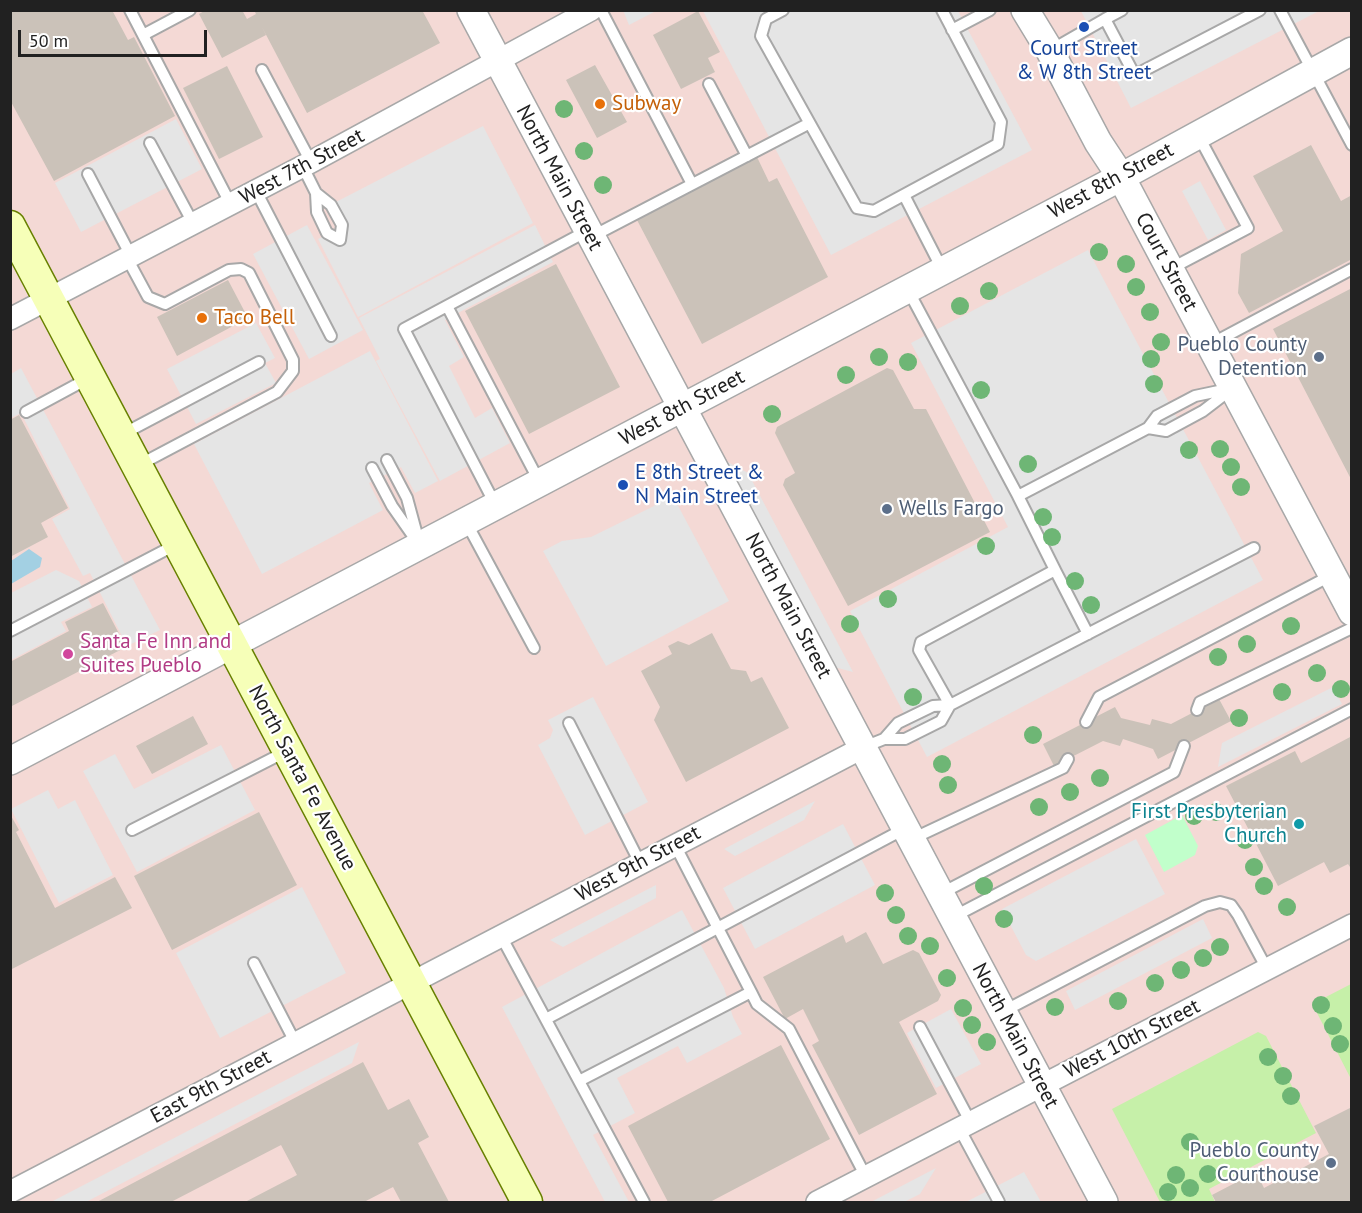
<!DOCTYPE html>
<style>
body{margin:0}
#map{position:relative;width:1362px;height:1213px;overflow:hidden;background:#f2efe7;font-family:"PT Sans",sans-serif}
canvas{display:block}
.frame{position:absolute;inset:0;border:12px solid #212121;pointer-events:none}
.scale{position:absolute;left:18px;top:30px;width:189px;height:27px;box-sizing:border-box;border:3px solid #212121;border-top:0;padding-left:8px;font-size:18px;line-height:21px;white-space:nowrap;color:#212121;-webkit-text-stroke:4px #fff;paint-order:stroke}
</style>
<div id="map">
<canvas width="1362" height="1213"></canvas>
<div class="frame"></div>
<div class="scale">50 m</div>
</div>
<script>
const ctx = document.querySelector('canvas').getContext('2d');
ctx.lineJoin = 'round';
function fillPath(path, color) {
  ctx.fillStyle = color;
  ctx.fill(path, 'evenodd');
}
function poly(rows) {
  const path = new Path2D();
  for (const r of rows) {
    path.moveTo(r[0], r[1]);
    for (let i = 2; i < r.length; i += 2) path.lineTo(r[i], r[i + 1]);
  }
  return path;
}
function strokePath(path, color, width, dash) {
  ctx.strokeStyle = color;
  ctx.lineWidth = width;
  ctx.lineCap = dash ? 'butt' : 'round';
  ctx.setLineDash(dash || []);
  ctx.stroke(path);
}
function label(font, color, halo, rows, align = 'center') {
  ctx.font = font + ' "PT Sans",sans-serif';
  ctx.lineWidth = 4.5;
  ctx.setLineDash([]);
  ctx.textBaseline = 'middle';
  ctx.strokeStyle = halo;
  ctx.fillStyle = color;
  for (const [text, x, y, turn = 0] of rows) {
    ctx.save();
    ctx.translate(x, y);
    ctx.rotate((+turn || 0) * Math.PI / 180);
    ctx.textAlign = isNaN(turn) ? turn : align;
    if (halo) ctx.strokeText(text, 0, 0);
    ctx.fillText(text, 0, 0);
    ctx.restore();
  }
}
fillPath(poly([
 [11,11,1351,11,1351,1202,11,1202]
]), '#f4d9d5');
fillPath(poly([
 [1351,984,1351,1079,1317,1013,1316,1006,1320,1000],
 [1258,1032,1266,1036,1316,1133,1209,1189,1215,1202,1160,1202,1112,1109]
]), '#c6f0a9');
fillPath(poly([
 [1182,815,1198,846,1195,855,1164,872,1145,835]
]), '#c1ffcb');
fillPath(poly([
 [623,10,656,10,656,11,629,25],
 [703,11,958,11,1032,150,831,255],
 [1081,11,1319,11,1131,108],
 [176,119,202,169,81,232,55,183],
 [483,126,533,223,358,317,318,239,348,224,336,202],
 [1200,181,1226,230,1208,240,1182,191],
 [307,225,363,330,309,359,253,254],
 [535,225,553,262,445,320,464,357,449,366,475,418,492,408,510,443,440,481,376,361,380,359,359,318],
 [1088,250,1263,580,927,757,850,611,1008,527,911,343],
 [256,323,275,358,265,363,276,383,196,424,167,369],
 [370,351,438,481,415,493,401,467,369,483,383,510,262,574,194,444],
 [21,368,160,630,127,646,90,573,83,576,52,519,70,509,21,413,11,418,11,374],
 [726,461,748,473,853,672,834,667],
 [668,487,729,601,606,666,543,551,562,541,591,537,654,506],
 [56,570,79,581,92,607,61,622,66,631,11,660,11,593],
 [1333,687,1342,704,1218,767,1222,743],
 [593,697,648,802,585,835,538,745,550,738,553,730,548,720],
 [221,745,255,810,137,872,83,771,115,754,134,789],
 [48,790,58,809,75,800,113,875,59,903,11,809],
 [815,801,804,820,735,856,724,849],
 [843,824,875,885,755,949,723,888],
 [1136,839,1165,894,1036,961,1026,955,1002,909],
 [656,885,656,898,563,947,550,940],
 [302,887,346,973,220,1038,176,953],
 [682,910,724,988,733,1017,742,1034,687,1063,678,1046,617,1078,635,1113,593,1135,629,1202,605,1202,502,1007],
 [1203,919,1212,938,1075,1010,1066,991],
 [951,1009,981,1064,936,1088,907,1033],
 [359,1042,352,1063,86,1202,51,1202],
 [936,1168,920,1194,904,1202,871,1202],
 [1024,1172,1041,1202,966,1202]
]), '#e5e5e5');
fillPath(poly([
 [29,549,42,558,40,567,11,584,11,561]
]), '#a3d0e3');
fillPath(poly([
 [10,10,112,10,128,40,134,37,175,116,54,181,10,100],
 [206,10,242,10,247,19,256,14,254,10,422,10,440,43,307,113,262,27,266,35,222,58,199,14],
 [698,11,720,52,708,58,715,72,681,89,653,35],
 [595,65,627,122,597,138,566,80],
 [227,66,263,137,219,159,183,88],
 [1311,145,1341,201,1352,195,1352,259,1249,313,1238,293,1241,254,1283,231,1253,176],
 [757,157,769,182,777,178,828,277,702,344,637,220],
 [556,264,620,387,529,434,465,311],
 [228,280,248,318,177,356,157,317],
 [1352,288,1352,481,1273,329],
 [887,368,893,370,914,409,926,409,990,532,848,606,783,485,785,479,795,473,775,433,777,427],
 [19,415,68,508,41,523,48,537,10,557,10,420],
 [103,603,126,647,10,707,10,662,69,631,65,622],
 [712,633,731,669,746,671,751,682,762,677,789,728,686,782,654,720,660,707,641,671,672,654,668,646,678,641,689,645],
 [1219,699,1231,721,1158,759,1153,749,1123,739,1120,746,1103,741,1054,766,1043,744,1115,707,1121,718,1150,725,1152,719,1171,724],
 [193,716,208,744,152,774,136,746],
 [1352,736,1352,870,1348,864,1330,873,1324,862,1278,886,1226,786,1295,751,1301,763],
 [259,812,297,885,172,950,134,876],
 [10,814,19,830,16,832,55,908,115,877,132,908,10,970],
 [866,932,883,964,913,950,919,953,941,995,938,1001,899,1022,937,1094,859,1135,812,1045,819,1041,803,1009,785,1019,763,977,843,935,846,943],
 [781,1045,830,1139,710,1202,668,1202,628,1126],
 [363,1062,388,1110,409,1099,429,1137,418,1143,449,1202,401,1202,393,1187,364,1202,245,1202,297,1175,281,1145,171,1202,97,1202],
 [1352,1107,1352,1202,1216,1202,1212,1195,1256,1172,1264,1188,1329,1154,1314,1126]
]), '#cbc2b9');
const service = poly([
 [130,10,143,35,190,10],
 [601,10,692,184],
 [783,10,766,19,761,36,857,208,874,211,998,144,1001,122,942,10],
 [1122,10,1105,19,1133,72,1139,73,1260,10],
 [1280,10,1352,145],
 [952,30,990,10],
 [143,35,231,205],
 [1051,50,1105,19],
 [262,70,311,162],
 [709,84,747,156],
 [150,143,194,225],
 [303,167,316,193],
 [88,174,131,256],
 [256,191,331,336],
 [316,193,331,205,342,225,340,240,327,233,317,212,316,193],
 [904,195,942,269],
 [591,237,808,124],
 [127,258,148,297,165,304,229,270,241,269,249,273,293,360,293,371,277,392,139,465],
 [1170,269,1248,228,1198,135],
 [908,290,1018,496],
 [447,306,539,481],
 [1211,344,1352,269],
 [1233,388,1203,411,1166,431,1148,428,1157,416,1195,396,1233,388],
 [26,412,89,378],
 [1148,428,1018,496,1055,570,921,642,919,650,950,705,1254,548],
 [123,434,259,362],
 [372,468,392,506,420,546,407,498,387,460],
 [496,506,404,329,587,231],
 [466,522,534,648],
 [1055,570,1088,634],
 [10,631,177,544],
 [1197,710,1200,702,1352,628],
 [1086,722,1099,697,1332,575],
 [569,723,640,863],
 [864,747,884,739,905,739,941,721,950,705,933,706,898,723,884,739],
 [132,830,287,751],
 [912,839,1063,768,1068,759],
 [940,894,1174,772,1184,746],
 [953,917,1352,709],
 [501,936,644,1202],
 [254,963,296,1044],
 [751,992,757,1004,789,1029,866,1177],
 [1004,1011,1205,906,1220,902,1231,905,1238,915,1267,969],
 [546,1019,906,828],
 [920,1027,971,1123],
 [579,1081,751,992,675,845],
 [959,1128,999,1202]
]);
const minor = poly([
 [10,319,311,162,591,10],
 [10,1192,864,747],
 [817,1202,1352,925]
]);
const tertiary = poly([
 [471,10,1104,1202],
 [1025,10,1050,51,1098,142,1121,177,1352,612],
 [10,761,1121,177,1352,51]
]);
const secondary = poly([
 [10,226,527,1202]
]);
strokePath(service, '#a8a8a8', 14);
strokePath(minor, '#a8a8a8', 24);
strokePath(tertiary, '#a8a8a8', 30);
strokePath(secondary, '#688000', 33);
strokePath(service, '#fff', 10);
strokePath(minor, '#fff', 21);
strokePath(tertiary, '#fff', 27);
strokePath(secondary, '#f6ffb8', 30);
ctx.fillStyle = '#6eb675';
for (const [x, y] of [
 [564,109],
 [584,151],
 [603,185],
 [1099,252],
 [1126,264],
 [1136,287],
 [989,291],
 [960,306],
 [1150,312],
 [1161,342],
 [879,357],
 [1151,359],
 [908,362],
 [846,375],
 [1154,384],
 [981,390],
 [772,414],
 [1220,449],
 [1189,450],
 [1028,464],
 [1231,467],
 [1241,487],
 [1043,517],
 [1052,537],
 [986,546],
 [1075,581],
 [888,599],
 [1091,605],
 [850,624],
 [1291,626],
 [1247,644],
 [1218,657],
 [1317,673],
 [1341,689],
 [1282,692],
 [913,697],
 [1239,718],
 [1033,735],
 [942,764],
 [1100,778],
 [948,785],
 [1070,792],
 [1039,807],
 [1216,812],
 [1194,816],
 [1245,840],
 [1254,867],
 [984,886],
 [1264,886],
 [885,893],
 [1287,907],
 [896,915],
 [1004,919],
 [908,936],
 [930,946],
 [1220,947],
 [1203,958],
 [1181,970],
 [947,978],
 [1155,983],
 [1118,1001],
 [1321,1005],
 [1055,1007],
 [963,1008],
 [972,1025],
 [1333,1026],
 [987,1042],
 [1340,1044],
 [1268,1057],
 [1283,1076],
 [1291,1096],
 [1190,1142],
 [1208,1174],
 [1176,1175],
 [1190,1188],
 [1168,1192]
]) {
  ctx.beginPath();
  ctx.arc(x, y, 9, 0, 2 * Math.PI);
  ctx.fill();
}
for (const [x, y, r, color] of [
 [1084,27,6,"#1a4fb4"],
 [600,104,6,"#e8710a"],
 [202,318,6,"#e8710a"],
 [1319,357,6,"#5c6f8a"],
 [623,485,6,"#1a4fb4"],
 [887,509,6,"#5c6f8a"],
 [68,654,6,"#d1479c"],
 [1299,824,6,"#0f9aa8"],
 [1331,1163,6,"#5c6f8a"]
]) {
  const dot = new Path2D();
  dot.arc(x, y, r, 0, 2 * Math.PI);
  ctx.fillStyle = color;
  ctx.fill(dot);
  strokePath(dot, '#fff', 2);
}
label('21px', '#164399', '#fff', [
 ["Court Street",1084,49],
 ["& W 8th Street",1084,73],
 ["E 8th Street &",635,473,"left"],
 ["N Main Street",635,497,"left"]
]);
label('21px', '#c56008', '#fff', [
 ["Subway",612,104],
 ["Taco Bell",214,318]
], 'left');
label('21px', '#212121', '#fff', [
 ["West 7th Street",302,167,-28],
 ["North Main Street",559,178,62],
 ["West 8th Street",1111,181,-28],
 ["Court Street",1166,262,62],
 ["West 8th Street",682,408,-28],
 ["North Main Street",788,606,62],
 ["North Santa Fe Avenue",302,778,62],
 ["West 9th Street",638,864,-28],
 ["North Main Street",1015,1036,62],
 ["West 10th Street",1132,1039,-27],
 ["East 9th Street",211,1087,-28]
]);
label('21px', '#4e5e75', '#fff', [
 ["Pueblo County",1307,345],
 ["Detention",1307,369],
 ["Wells Fargo",899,509,"left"],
 ["Pueblo County",1319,1151],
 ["Courthouse",1319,1175]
], 'right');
label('21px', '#b23c85', '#fff', [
 ["Santa Fe Inn and",80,642],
 ["Suites Pueblo",80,666]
], 'left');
label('21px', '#0d838f', '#fff', [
 ["First Presbyterian",1287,812],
 ["Church",1287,836]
], 'right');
</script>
